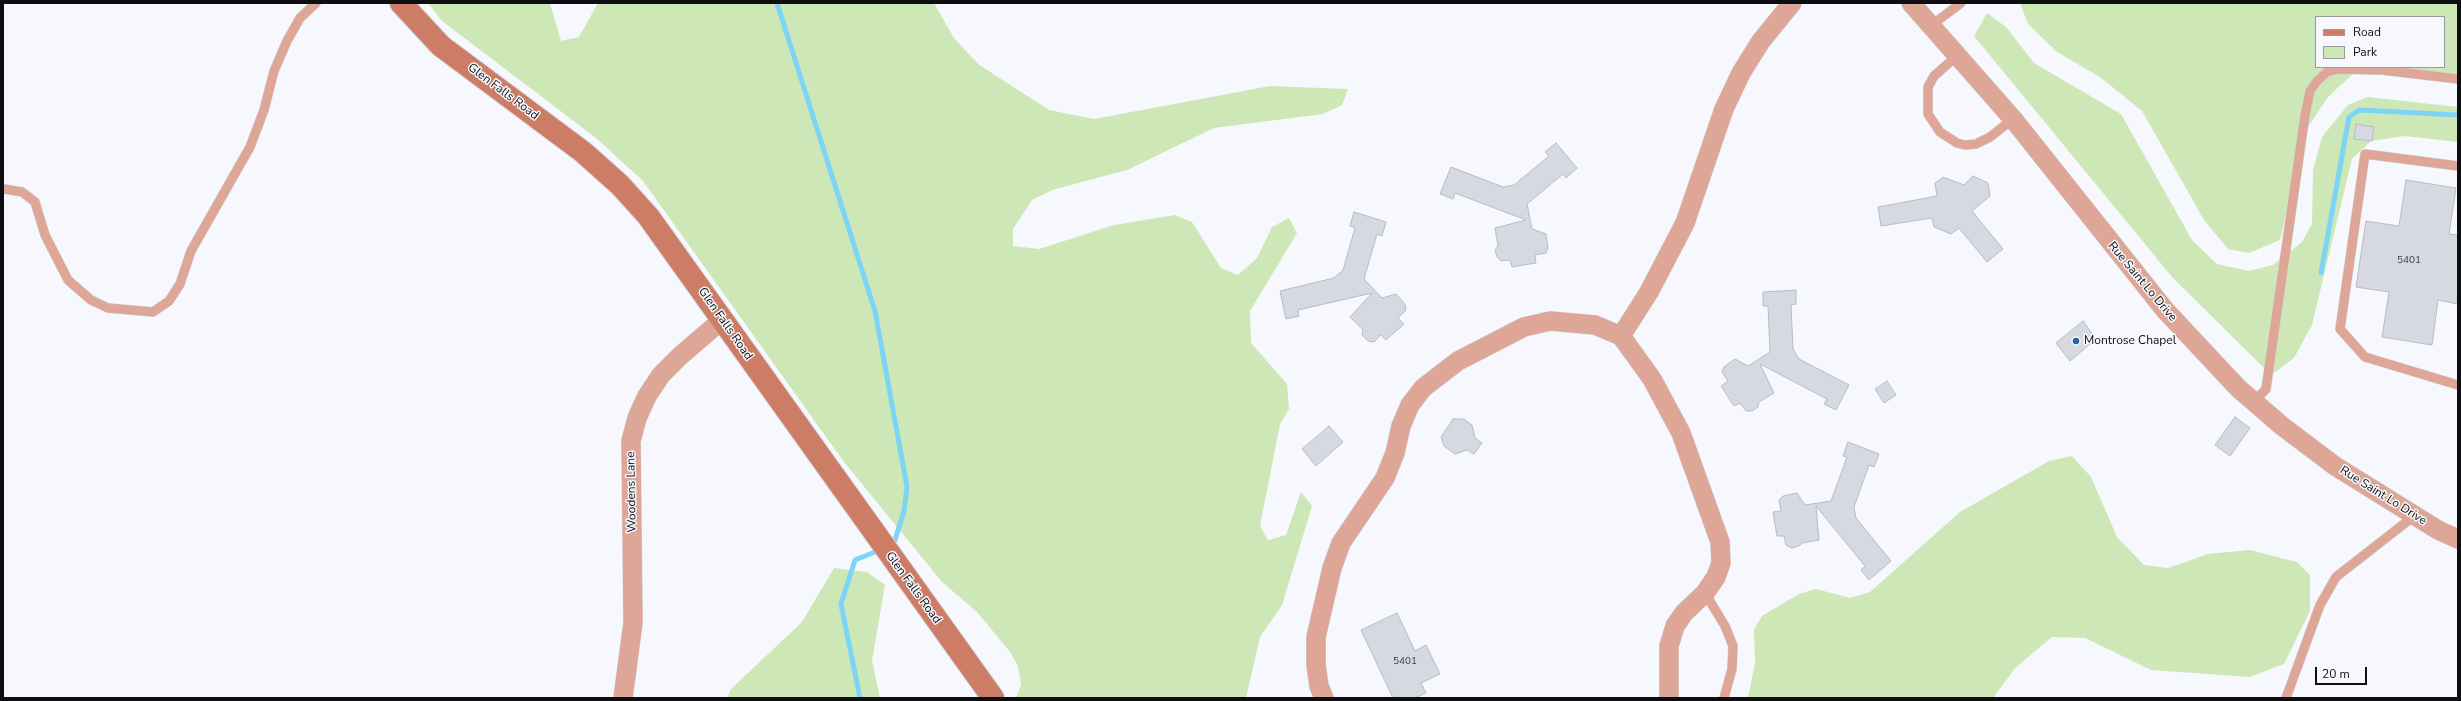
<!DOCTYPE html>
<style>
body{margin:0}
#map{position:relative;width:2461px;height:701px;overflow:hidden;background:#f7f8fe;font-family:"Nunito Sans",sans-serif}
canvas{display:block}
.frame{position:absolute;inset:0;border:4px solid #0d0e11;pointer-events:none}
.legend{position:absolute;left:2315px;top:16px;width:130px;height:52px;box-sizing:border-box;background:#f7f8fe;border:1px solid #999a9f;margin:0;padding:5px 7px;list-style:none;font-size:12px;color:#0d0e11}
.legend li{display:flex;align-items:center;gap:8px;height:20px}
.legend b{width:20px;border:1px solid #999a9f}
.scale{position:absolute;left:2315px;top:667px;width:52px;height:18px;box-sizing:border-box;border:2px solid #0d0e11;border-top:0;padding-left:5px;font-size:12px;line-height:14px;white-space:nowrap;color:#0d0e11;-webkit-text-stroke:3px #f7f8fe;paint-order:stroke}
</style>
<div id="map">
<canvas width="2461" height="701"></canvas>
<div class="frame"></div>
<ul class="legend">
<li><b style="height:5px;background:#cd7c66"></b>Road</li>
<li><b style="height:11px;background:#cee7b7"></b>Park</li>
</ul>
<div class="scale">20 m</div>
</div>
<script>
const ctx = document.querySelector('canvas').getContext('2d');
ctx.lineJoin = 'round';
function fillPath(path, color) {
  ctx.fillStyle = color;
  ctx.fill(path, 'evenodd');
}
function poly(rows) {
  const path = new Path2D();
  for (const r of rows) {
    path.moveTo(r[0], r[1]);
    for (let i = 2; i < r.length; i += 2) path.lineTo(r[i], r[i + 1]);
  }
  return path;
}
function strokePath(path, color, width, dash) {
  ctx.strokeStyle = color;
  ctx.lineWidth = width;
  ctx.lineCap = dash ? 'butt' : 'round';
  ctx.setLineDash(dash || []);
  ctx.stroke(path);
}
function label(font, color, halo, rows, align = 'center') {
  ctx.font = font + ' "Nunito Sans",sans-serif';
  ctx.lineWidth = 3;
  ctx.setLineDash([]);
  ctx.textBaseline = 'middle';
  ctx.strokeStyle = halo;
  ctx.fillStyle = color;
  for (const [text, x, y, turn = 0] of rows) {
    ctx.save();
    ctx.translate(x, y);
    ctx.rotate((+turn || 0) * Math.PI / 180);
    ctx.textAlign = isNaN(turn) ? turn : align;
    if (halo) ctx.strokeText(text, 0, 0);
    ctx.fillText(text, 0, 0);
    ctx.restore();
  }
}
fillPath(poly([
 [428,3,550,3,561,41,579,37,598,3,934,3,954,38,978,64,1049,110,1094,119,1270,86,1348,89,1342,105,1323,114,1214,128,1127,170,1052,190,1032,200,1013,229,1013,246,1039,249,1114,225,1175,215,1192,222,1221,268,1238,275,1257,258,1272,227,1289,218,1297,233,1250,311,1251,343,1287,384,1289,409,1280,424,1260,526,1268,540,1286,535,1301,492,1312,506,1282,605,1260,637,1246,698,1016,698,1021,685,1018,666,1010,652,977,612,942,582,844,462,643,181,596,138,442,21],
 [2020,3,2458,3,2458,82,2378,67,2444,67,2444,17,2316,17,2316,67,2368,67,2357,70,2328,97,2306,130,2280,240,2249,253,2228,249,2204,220,2142,111,2100,77,2057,52,2028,24],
 [1987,13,2006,27,2034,63,2121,114,2192,240,2217,264,2249,271,2273,265,2302,242,2312,224,2313,170,2322,137,2348,105,2367,97,2458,107,2458,142,2405,136,2371,141,2352,159,2312,325,2294,358,2271,375,2172,277,1974,36],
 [2072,456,2091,477,2117,537,2144,565,2168,568,2208,554,2250,550,2297,562,2310,575,2310,611,2284,664,2250,677,2151,670,2085,638,2052,637,2015,668,1993,698,1748,698,1755,663,1754,630,1762,616,1799,594,1816,589,1850,598,1870,592,1960,512,2049,461],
 [834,568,867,572,885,585,872,661,880,698,727,698,731,689,802,622]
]), '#cee7b7');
strokePath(poly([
 [777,3,875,311,907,487,904,511,895,540,888,544],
 [2321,273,2349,117,2359,110,2458,115],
 [860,698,841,604,855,560,880,550]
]), '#7cd5f5', 5);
const building = poly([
 [2356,124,2374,127,2372,141,2354,139,2356,124],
 [1556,143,1577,168,1566,178,1563,174,1527,204,1532,229,1546,234,1548,248,1546,253,1535,255,1536,263,1512,267,1510,260,1501,261,1497,257,1495,250,1498,246,1495,228,1526,220,1455,193,1453,199,1440,194,1451,167,1503,187,1514,185,1549,156,1545,152,1556,143],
 [1973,176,1988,183,1990,196,1972,211,2003,249,1987,262,1959,228,1951,234,1934,227,1932,218,1881,226,1878,207,1937,196,1935,183,1943,177,1964,185,1973,176],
 [2406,180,2456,188,2449,234,2458,235,2458,304,2438,300,2432,345,2382,337,2389,292,2356,287,2366,221,2399,226,2406,180],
 [1354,212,1386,222,1382,236,1377,234,1364,279,1382,298,1396,294,1405,304,1406,310,1398,318,1404,324,1386,340,1381,335,1374,342,1368,341,1362,335,1363,330,1350,317,1372,293,1298,310,1299,316,1286,319,1280,291,1334,278,1343,270,1355,228,1350,226,1354,212],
 [1796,290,1796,304,1791,305,1793,349,1799,359,1849,385,1836,410,1824,404,1827,399,1760,364,1774,393,1759,402,1758,407,1752,411,1746,411,1740,403,1734,406,1721,386,1728,381,1722,372,1724,367,1735,359,1748,366,1770,352,1768,306,1763,306,1763,292,1796,290],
 [2083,321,2096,339,2070,361,2056,343,2083,321],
 [1887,381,1896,395,1884,403,1875,389,1887,381],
 [2235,417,2250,428,2230,456,2215,445,2235,417],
 [1453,419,1464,419,1472,425,1475,438,1482,443,1474,454,1467,450,1455,454,1444,446,1441,437,1453,419],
 [1329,426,1343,442,1316,466,1302,449,1329,426],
 [1848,442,1879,454,1874,467,1869,465,1854,507,1856,518,1891,561,1869,580,1861,570,1865,566,1816,506,1819,540,1802,543,1799,546,1792,548,1786,545,1784,536,1777,536,1773,512,1781,511,1779,500,1783,496,1797,493,1805,505,1831,501,1847,457,1843,456,1848,442],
 [1397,613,1415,651,1426,645,1440,674,1421,683,1426,693,1415,698,1393,698,1361,630,1397,613]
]);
fillPath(building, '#d6d8e2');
strokePath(building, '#b8bbc4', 1);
const lane = poly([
 [1932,25,1961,3],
 [1958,55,1934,76,1928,87,1928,114,1940,132,1957,143,1965,145,1976,144,1990,137,2013,119],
 [2458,166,2365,154,2340,329,2365,357,2458,385],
 [4,189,22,192,35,202,45,235,68,280,91,300,108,308,153,312,169,301,180,284,191,251,250,147,264,110,274,71,287,41,300,18,316,3],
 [2254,402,2266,389,2305,115,2310,91,2317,81,2327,72,2338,69,2382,70,2458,79],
 [1705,593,1725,626,1733,646,1732,669,1724,698],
 [2286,698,2320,605,2336,577,2414,516]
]);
const street = poly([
 [1911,3,2013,119,2165,310,2238,388,2282,426,2335,466,2438,530,2458,539],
 [1621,336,1649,292,1685,223,1724,109,1741,73,1761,41,1792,3],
 [623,698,633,623,631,441,637,418,647,396,661,375,680,356,722,320],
 [1324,698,1319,686,1316,665,1316,637,1332,568,1341,543,1385,478,1395,453,1401,426,1410,405,1423,388,1458,361,1524,327,1550,321,1595,325,1621,336,1652,379,1681,433,1720,542,1721,563,1716,577,1705,593,1684,613,1675,626,1669,646,1669,698]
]);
const secondary = poly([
 [401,3,441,46,583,152,620,185,648,216,993,698]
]);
strokePath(lane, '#d2d3d8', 10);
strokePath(street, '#d2d3d8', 20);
strokePath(secondary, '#d2d3d8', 24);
strokePath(lane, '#dea696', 9);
strokePath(street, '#dea696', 19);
strokePath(secondary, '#cd7c66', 22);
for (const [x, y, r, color] of [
 [2076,341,4,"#2a6199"]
]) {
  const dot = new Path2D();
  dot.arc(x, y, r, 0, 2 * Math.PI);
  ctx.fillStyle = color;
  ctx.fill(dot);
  strokePath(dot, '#f7f8fe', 1.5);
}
label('10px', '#3f4045', null, [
 ["5401",2409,261],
 ["5401",1405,662]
]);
label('12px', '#0d0e11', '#f7f8fe', [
 ["Glen Falls Road",503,92,37],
 ["Rue Saint Lo Drive",2142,282,50],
 ["Glen Falls Road",725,324,55],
 ["Woodens Lane",632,492,-91],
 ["Rue Saint Lo Drive",2383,496,32],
 ["Glen Falls Road",913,588,54]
]);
label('12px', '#0d0e11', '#f7f8fe', [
 ["Montrose Chapel",2084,341]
], 'left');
</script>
